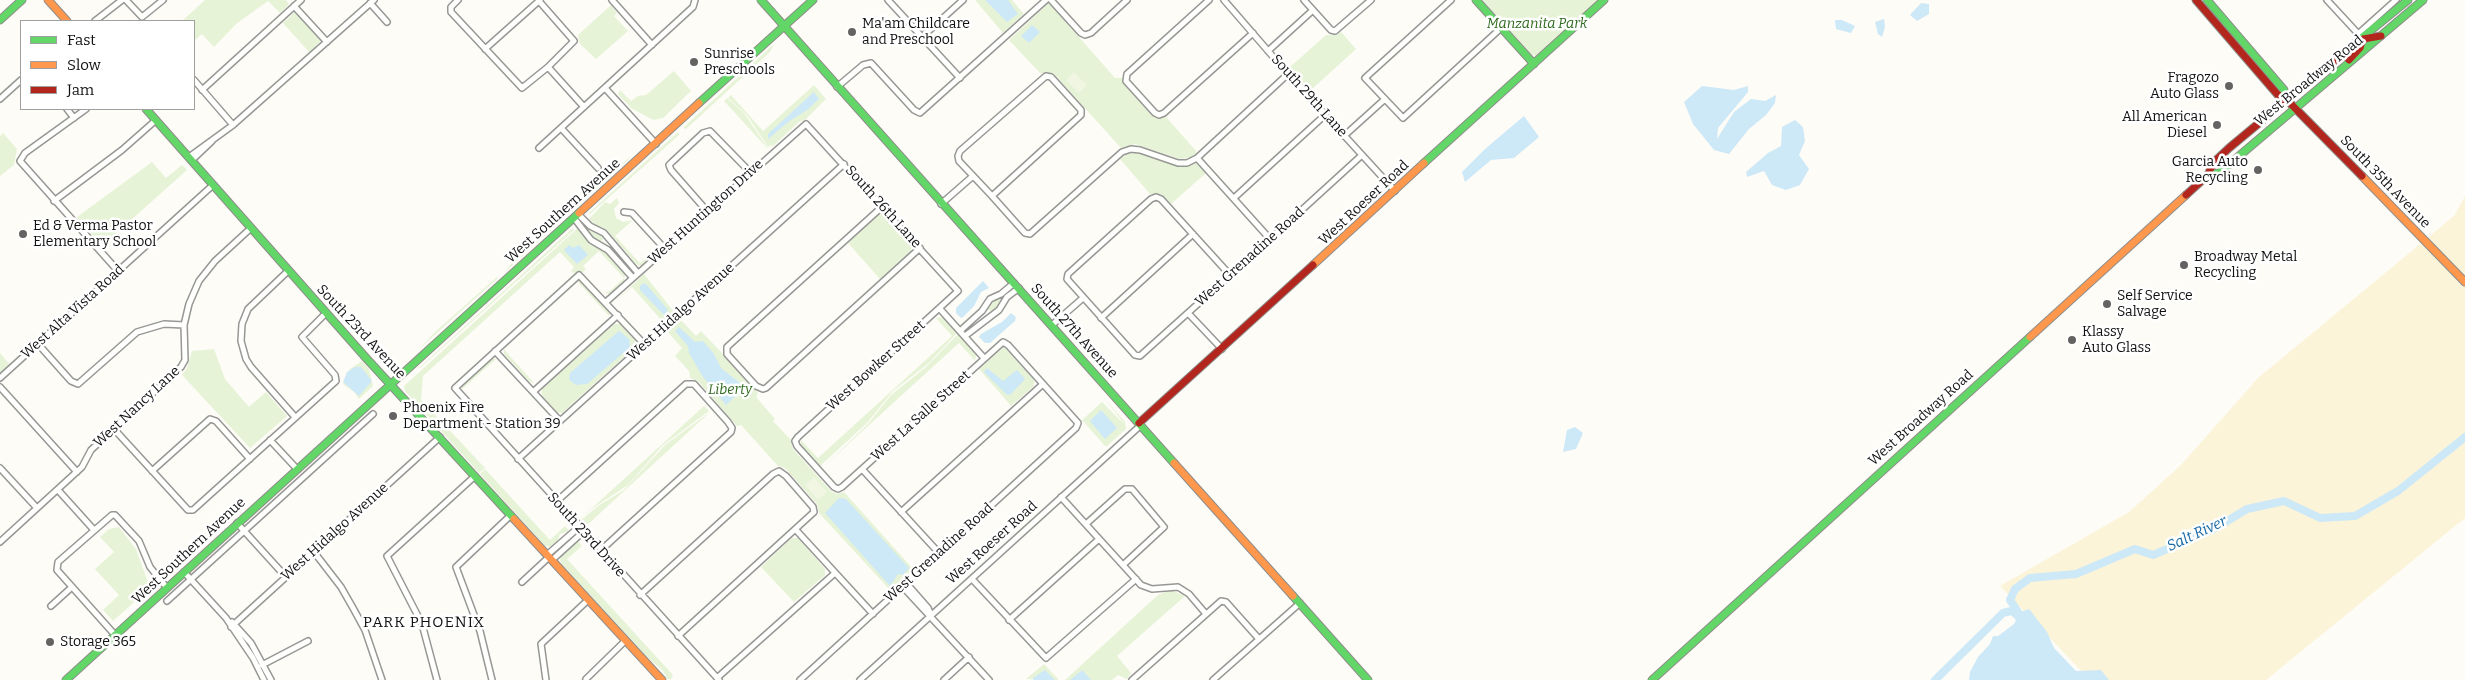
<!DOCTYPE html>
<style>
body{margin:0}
#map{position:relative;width:2465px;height:680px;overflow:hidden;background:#fdfcf7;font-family:Bitter,serif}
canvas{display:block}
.legend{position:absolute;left:20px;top:20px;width:175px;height:90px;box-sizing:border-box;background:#fff;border:1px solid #a0a0a0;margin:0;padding:6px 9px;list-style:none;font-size:15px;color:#111}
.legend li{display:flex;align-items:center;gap:10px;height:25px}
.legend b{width:25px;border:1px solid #a0a0a0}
</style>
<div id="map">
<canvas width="2465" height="680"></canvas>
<ul class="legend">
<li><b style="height:6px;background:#63d668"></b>Fast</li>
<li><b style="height:6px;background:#ff974d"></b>Slow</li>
<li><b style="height:6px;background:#b3261e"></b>Jam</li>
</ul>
</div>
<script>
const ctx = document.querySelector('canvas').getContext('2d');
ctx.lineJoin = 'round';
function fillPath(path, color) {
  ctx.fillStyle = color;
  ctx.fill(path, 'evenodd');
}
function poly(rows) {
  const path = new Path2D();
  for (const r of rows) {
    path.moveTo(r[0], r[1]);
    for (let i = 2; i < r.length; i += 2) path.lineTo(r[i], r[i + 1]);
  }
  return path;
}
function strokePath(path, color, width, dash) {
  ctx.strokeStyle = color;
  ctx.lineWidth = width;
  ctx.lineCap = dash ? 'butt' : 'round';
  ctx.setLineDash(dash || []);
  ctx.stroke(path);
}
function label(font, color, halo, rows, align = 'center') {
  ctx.font = font + ' Bitter,serif';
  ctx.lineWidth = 5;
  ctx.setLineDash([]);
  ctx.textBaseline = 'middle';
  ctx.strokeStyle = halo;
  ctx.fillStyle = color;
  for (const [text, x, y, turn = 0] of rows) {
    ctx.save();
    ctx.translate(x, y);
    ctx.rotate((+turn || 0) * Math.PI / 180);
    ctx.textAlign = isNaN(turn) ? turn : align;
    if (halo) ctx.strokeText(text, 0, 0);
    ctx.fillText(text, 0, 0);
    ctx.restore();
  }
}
fillPath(poly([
 [205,0,286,0,289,4,280,13,268,1,236,24,214,47,202,34,194,41,194,21,182,21],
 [975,0,1012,0,1024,14,1003,33],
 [1482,0,1600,0,1540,54,1536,56,1531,54],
 [1049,3,1115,78,1123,78,1125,84,1155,117,1166,117,1197,152,1192,157,1180,159,1135,144,1121,148,1053,73,1040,73,1009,40],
 [611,5,617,13,614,16,628,31,596,59,580,44,578,35],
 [296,11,321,40,310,53,283,23],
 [1341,32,1356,49,1310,91,1290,67,1326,35,1336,35],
 [774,44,770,52,686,129,683,128],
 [674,71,691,91,663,118,653,120,631,108,618,94,620,90,631,101,638,96,646,95],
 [814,85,826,99,806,119,799,122,772,147,771,145,768,147,747,115,728,98,731,95,763,131],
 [727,98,744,113,769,150,724,101],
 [678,132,679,135,590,214,589,213],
 [3,133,17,149,14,165,0,176,0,136],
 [1133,151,1183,167,1196,163,1206,173,1171,204,1161,194,1150,194,1120,159,1126,154],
 [630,157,630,158,568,215,566,213],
 [152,162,166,178,182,165,187,170,102,246,77,217],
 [617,198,619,203,614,209,616,218,623,222,633,220,615,236,640,263,657,249,656,252,641,266,636,264,608,231,595,225,589,219,605,202,610,204],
 [884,214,912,245,911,251,880,279,848,243,878,215],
 [560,218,562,220,504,273,513,261],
 [585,224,591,231,603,235,603,240,599,242,593,239,584,226],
 [573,228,574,230,420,368,419,368],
 [578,228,589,244,603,250,625,274,624,281,610,294,604,293,603,291,605,293,610,291,624,278,599,251,583,266,586,269,583,272,573,273,571,271,574,267,560,252,423,376,421,400,485,468,479,473,405,391,404,386],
 [644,274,674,312,663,322,632,287,615,302],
 [497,277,498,278,419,349,436,331],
 [577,281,581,281,610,313,609,316],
 [1007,293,997,309,992,311,988,310,987,307,992,300],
 [942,317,957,333,929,363,893,391,867,423,820,466,801,445,801,440,818,458,952,336,936,318],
 [679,318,696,336,701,331,722,353,758,393,756,397,775,419,773,421,791,440,793,449,831,491,837,494,844,492,914,570,891,591,819,513,817,504,785,468,778,466,741,425,737,426,727,415,698,381,690,378,689,371,675,356,682,348,666,330],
 [614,324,620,324,636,341,635,347,562,413,556,412,542,396,542,389],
 [958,334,976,354,975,361,959,343,822,468,868,424,891,395,926,367],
 [1004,347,1034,380,1034,386,1011,406,979,369],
 [214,349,225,379,249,407,266,392,287,416,250,448,182,375,187,368,192,351],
 [504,349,508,354,534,383,530,382,504,354],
 [0,353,10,365,0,374],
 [491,359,496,359,461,390,462,386],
 [362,361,369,369,373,386,359,399,354,392,343,384,350,369],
 [1105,399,1125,422,1126,429,1106,447,1082,420,1102,402,1125,425],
 [704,406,709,411,663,445,628,485,593,508,579,520],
 [710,412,585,527,580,521,598,506,624,490,665,445],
 [485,469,550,540,565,526,569,531,560,534,557,542,552,547,545,546,480,474],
 [119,527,136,549,150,588,113,621,103,610,119,595,95,569,114,552,100,537,109,529],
 [792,538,798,538,825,569,825,575,794,602,761,567],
 [578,541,582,546,567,559,673,675,671,679,667,679,663,671,646,656,561,563,560,556],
 [1171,590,1185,596,1117,656,1131,673,1127,679,1118,675,1112,680,1065,680,1158,595],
 [1044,664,1059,680,1026,679]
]), '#e7f3d7');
fillPath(poly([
 [2465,196,2465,518,2266,680,2090,680,2000,586,2129,512,2181,465,2258,378,2454,216]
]), '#fcf4d9');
fillPath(poly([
 [1074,72,1087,85,1079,93,1066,80],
 [814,477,827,492,818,500,805,485]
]), '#f0f6e1');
fillPath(poly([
 [985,0,1008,0,1018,14,1007,22],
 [1921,3,1929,4,1929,14,1917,21,1910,15],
 [1884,19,1885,27,1882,37,1878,34,1875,22],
 [1835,20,1842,20,1855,26,1851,33,1836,29],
 [1032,25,1040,32,1029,43,1021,36],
 [1702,86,1734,90,1748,86,1748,92,1718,128,1717,139,1734,112,1751,99,1765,101,1776,95,1775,103,1766,115,1749,129,1729,154,1714,150,1693,124,1684,102],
 [814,92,819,99,807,110,788,122,768,139,768,134],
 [1524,116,1539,137,1514,158,1491,160,1465,182,1462,172,1485,149],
 [1795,120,1803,127,1805,141,1799,155,1809,169,1800,185,1786,190,1772,185,1764,171,1747,177,1746,172,1768,153,1781,146,1782,127],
 [569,245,573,248,579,245,588,255,577,264,564,250],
 [983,281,989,288,981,292,974,306,962,318,960,317,956,313,956,308],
 [645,283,668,310,664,315,640,290,640,286],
 [1011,313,1016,317,1015,321,990,343,985,343,979,337,981,334,1002,322],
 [679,327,695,342,703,341,714,354,721,368,745,387,726,405,703,377,689,353,688,346,675,331],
 [619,331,629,339,630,347,587,384,576,385,572,382,569,379,570,373],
 [355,367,361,367,372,381,359,396,343,382,347,372],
 [987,368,1003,381,1017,370,1025,379,1011,394,1007,395,984,372],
 [1101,410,1117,428,1105,439,1090,421],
 [1575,427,1583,433,1576,449,1563,452,1567,430],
 [839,498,846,499,909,568,903,575,898,574,890,586,825,513],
 [2029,609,2047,632,2054,648,2076,671,2101,670,2109,680,1969,680,1970,672,1978,657,1990,644,1993,636,1998,636,2014,624,2016,620,2011,615],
 [1045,670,1055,680,1033,680,1033,678],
 [1082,670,1091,680,1070,680,1080,672]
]), '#cde8f7');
strokePath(poly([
 [1935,680,2003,613,2011,611,2018,612,2010,600,2015,589,2030,578,2076,574,2135,549,2153,555,2214,529,2247,509,2284,501,2320,518,2355,516,2398,491,2465,437]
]), '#cde8f7', 8);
const street = poly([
 [126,0,142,17,163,0],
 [458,0,451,7,451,12,522,88,548,67,574,41,539,1],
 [612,0,652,45],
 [888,0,960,78],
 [1051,0,1081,33,1085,35,1091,33,1127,0],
 [1209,0,1127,74,1126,81,1155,113,1159,115,1164,113,1253,33],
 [1224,0,1288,74,1395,191],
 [1304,0,1331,30,1335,31,1371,0],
 [1451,0,1365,78,1403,118,1501,28],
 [2327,0,2363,39],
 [370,3,387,22],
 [294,6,327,42],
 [95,21,122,0],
 [2358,34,2396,0],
 [922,37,963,0],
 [485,49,540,0],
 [1268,51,1313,10],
 [548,67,584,107],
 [194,80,233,125],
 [837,87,863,65,871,63,914,110,920,113,1046,0],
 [605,88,656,144],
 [202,90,301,0],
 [0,99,21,80],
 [67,109,74,118],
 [86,109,25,153,20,161,118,271],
 [561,128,598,168],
 [1344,136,1385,99],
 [539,148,693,7,695,0],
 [189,157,233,125,374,0],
 [1197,158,1270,239],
 [192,160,212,141],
 [992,196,1081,115,1081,110,1051,77,1046,76,960,151,958,156,959,161,992,196,1025,233,1030,234,1122,152,1131,149,1140,150,1178,163,1187,163,1197,158,1288,74],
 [1234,198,1325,115],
 [54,201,122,150,156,120],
 [941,204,973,176],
 [883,206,727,347,727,354,756,386,763,389,766,388,920,248],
 [707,211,671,170,669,165,672,162,703,133,710,131,750,172],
 [624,212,632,213,665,249],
 [578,214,590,226,604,233,638,273],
 [574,218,591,240,608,250,633,278],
 [288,271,248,309,242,324,241,341,246,359,251,367,295,417],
 [1230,275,1161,199,1156,197,1151,199,1068,274,1067,279,1135,355,1140,356,1270,239,1362,155],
 [606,302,806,124,958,291,798,437,795,441,797,446,834,487,838,489,842,487,1003,342,1008,345,1078,423,1076,428,800,680],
 [940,309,984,358],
 [1188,313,1222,349],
 [1101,318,1193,234],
 [1052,325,1083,298],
 [960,331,982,311,990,299,1001,294,1014,283],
 [965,336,999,310,1007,297,1019,288],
 [38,344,71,381,78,384,137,332,164,324,184,325],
 [645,345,579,275,455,388,719,680],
 [495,351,560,421],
 [0,378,213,185],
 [0,387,77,472],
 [533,392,618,315],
 [114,429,188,510,193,510,336,381,335,375,302,337,326,313],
 [270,440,297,469],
 [518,459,844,164],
 [0,468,37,508],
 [862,469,939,553],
 [152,471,210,419,216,421,250,459],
 [58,490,94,530],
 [1061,497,1141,585,1152,589,1178,587,1189,594,1206,614],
 [556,502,686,384,694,384,728,422,732,428,731,432,600,551],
 [901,512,1043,384],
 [237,523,286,577],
 [1086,524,1125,489,1132,489,1164,527,1123,565],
 [796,530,873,614],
 [0,542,82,467,91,450,181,367,185,360,184,325,189,304,199,281,215,261,251,228],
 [314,552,341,587,353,608,365,630,382,680],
 [547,555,579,527],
 [552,560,583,532],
 [184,572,226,618,253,658,264,680],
 [972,579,1046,658,1136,579],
 [522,582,549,557],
 [906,583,928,608,931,615],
 [902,586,989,680],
 [640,595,773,474,779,471,786,476,813,507,814,512,678,636],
 [167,601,373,414],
 [51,606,72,587],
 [1009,620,1099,539],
 [232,622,251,643,271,680],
 [231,627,440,437],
 [115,635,57,570,58,562,112,515,115,515,139,541,150,567,167,588],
 [262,665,308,641],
 [717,678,835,573],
 [586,679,625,641],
 [437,680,422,624,387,556,475,476],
 [492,680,480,631,456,567,511,515],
 [546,680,541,644,588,600],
 [860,680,1141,425],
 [944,680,969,657],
 [1132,680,1221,601,1226,602,1259,639],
 [1213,680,1300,603]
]);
const fast = poly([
 [761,0,1174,463],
 [1476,0,1534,64],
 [2207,0,2284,90,2286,99],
 [0,20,22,0],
 [2359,40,2408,0],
 [699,103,813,0],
 [146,109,367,359,514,519],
 [1424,163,1604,0],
 [2208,175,2219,173,2423,0],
 [1293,596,1368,680],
 [66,680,579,213],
 [1652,680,2030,337]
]);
const slow = poly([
 [48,0,67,21],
 [2362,176,2465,282],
 [579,213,699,103],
 [1313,265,1424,163],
 [2030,337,2186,195],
 [1174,463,1293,596],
 [514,519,662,680]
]);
const jam = poly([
 [2196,0,2278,95,2286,99,2362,176],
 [2349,60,2360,48,2363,39,2381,36],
 [2186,195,2208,175,2213,163,2229,148,2359,40],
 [1139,423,1313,265]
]);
strokePath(street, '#979795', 8);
strokePath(fast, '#8e8d8b', 9);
strokePath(slow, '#8e8d8b', 9);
strokePath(jam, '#8e8d8b', 9);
strokePath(street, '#fffffe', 5);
strokePath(fast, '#63d668', 7);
strokePath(slow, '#ff974d', 7);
strokePath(jam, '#b3261e', 7);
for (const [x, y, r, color] of [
 [852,32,5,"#646362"],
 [694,62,5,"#646362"],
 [2229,86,5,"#646362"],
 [2217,125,5,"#646362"],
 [2258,170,5,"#646362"],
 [23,234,5,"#646362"],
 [2184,265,5,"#646362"],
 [2107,304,5,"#646362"],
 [2072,340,5,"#646362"],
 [393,416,5,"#646362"],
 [50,642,5,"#646362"]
]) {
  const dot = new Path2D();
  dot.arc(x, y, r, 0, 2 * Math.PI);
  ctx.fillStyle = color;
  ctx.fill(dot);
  strokePath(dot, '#fff', 2);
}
label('14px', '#111', '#fff', [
 ["Ma'am Childcare",862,24],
 ["and Preschool",862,40],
 ["Sunrise",704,54],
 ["Preschools",704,70],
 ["Fragozo",2219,78,"right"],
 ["Auto Glass",2219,94,"right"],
 ["All American",2207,117,"right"],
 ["Diesel",2207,133,"right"],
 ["Garcia Auto",2248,162,"right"],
 ["Recycling",2248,178,"right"],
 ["Ed & Verma Pastor",33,226],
 ["Elementary School",33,242],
 ["Broadway Metal",2194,257],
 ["Recycling",2194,273],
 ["Self Service",2117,296],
 ["Salvage",2117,312],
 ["Klassy",2082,332],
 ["Auto Glass",2082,348],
 ["Phoenix Fire",403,408],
 ["Department - Station 39",403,424],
 ["Storage 365",60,642]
], 'left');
label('italic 14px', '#2f6b1f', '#fff', [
 ["Manzanita Park",1537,24],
 ["Liberty",730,390]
]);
label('14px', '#111', '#fff', [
 ["West Broadway Road",2309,81,-39],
 ["South 29th Lane",1309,96,48],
 ["South 35th Avenue",2385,182,46],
 ["West Roeser Road",1364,203,-43],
 ["South 26th Lane",883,207,48],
 ["West Southern Avenue",563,211,-42],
 ["West Huntington Drive",706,212,-42],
 ["West Grenadine Road",1250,257,-42],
 ["West Alta Vista Road",73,312,-42],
 ["West Hidalgo Avenue",681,312,-42],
 ["South 27th Avenue",1074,331,48],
 ["South 23rd Avenue",361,332,47],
 ["West Bowker Street",876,366,-42],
 ["West Nancy Lane",137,407,-43],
 ["West La Salle Street",921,416,-42],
 ["West Broadway Road",1921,418,-42],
 ["West Hidalgo Avenue",335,532,-42],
 ["South 23rd Drive",586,535,48],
 ["West Roeser Road",992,543,-42],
 ["West Southern Avenue",189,551,-43],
 ["West Grenadine Road",939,553,-42]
]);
label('italic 15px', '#1768a6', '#fff', [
 ["Salt River",2197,534,-25]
]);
ctx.letterSpacing = '1px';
label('15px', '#111', '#fff', [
 ["PARK PHOENIX",424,623]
]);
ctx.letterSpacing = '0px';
</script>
